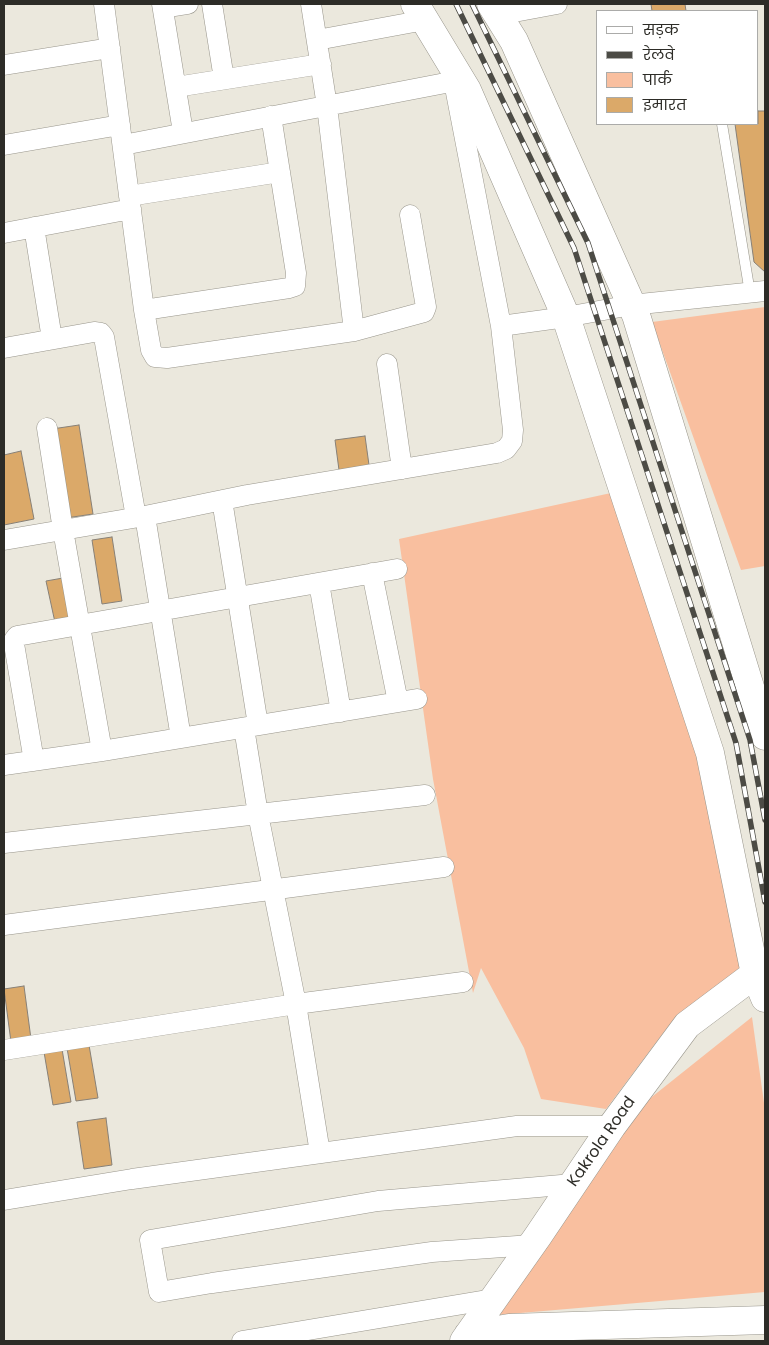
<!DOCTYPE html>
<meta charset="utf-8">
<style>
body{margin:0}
#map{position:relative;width:769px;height:1345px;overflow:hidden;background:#ebe8dd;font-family:Poppins,"Noto Sans Devanagari",sans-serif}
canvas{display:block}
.frame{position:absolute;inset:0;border:5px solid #2d2c27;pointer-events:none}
.legend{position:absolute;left:596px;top:10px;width:162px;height:115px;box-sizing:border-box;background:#fff;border:1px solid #ababa9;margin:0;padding:6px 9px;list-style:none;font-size:15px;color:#2d2c27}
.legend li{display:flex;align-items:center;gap:10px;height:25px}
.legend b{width:25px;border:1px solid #ababa9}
</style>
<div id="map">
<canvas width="769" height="1345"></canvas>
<div class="frame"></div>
<ul class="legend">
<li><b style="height:6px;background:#fff"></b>सड़क</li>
<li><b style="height:6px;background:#4c4b45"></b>रेलवे</li>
<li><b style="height:14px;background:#f9bf9f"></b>पार्क</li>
<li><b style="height:14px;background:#dba969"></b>इमारत</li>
</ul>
</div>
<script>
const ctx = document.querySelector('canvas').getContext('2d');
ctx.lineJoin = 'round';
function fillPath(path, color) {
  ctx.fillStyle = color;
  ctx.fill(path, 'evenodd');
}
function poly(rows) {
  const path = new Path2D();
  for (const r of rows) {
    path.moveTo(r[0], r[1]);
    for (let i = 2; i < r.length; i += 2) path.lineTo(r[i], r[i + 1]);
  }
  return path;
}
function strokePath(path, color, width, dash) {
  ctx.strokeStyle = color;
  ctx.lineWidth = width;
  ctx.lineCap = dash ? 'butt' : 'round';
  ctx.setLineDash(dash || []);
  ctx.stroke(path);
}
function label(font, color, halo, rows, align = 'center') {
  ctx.font = font + ' Poppins,sans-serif';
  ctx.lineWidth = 5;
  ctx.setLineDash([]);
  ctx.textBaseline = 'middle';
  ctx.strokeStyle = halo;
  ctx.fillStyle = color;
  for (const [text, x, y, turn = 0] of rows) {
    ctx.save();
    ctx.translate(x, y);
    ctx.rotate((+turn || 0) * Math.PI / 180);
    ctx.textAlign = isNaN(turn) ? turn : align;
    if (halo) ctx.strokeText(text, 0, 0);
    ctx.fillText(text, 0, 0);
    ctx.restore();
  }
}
fillPath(poly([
 [765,307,765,566,741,570,652,322],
 [611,493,705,774,745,967,667,1028,606,1109,541,1099,524,1048,481,968,473,993,433,779,399,539],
 [752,1017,765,1110,765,1292,497,1315,643,1104]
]), '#f9bf9f');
const building = poly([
 [651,4,685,4,686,11,652,11,651,4],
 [758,111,765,111,765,272,754,262,735,124,758,124,758,111],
 [79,425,93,514,66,518,52,429,79,425],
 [365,436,369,465,339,470,335,440,365,436],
 [21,451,34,519,4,525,4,455,21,451],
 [112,537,122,601,102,604,92,540,112,537],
 [63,578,72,624,56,627,46,581,63,578],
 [24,986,31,1039,11,1042,4,989,24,986],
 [89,1045,98,1098,76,1101,67,1048,89,1045],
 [62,1049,71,1102,53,1105,44,1052,62,1049],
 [106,1118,112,1165,84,1169,77,1122,106,1118]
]);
fillPath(building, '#dba969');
strokePath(building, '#878077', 1);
const lane = poly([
 [722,124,750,293]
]);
const street = poly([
 [104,4,144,310,151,350,155,357,167,358,354,331,424,312,426,307,410,215],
 [162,4,183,132],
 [212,4,224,79],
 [311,4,327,106,354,331],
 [163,8,188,4],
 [498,15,557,4],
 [317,40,425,20],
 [4,65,110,48],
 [454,82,501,326],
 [176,87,321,64],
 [4,145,120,125],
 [123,145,461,80],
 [129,196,280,172],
 [34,227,52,339],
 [4,233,131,209],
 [144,310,289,288,295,286,296,273,271,116],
 [4,348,94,332,101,333,104,337,136,517],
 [387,364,402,469],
 [47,428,63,530,102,751],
 [222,500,258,725],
 [145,516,181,738],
 [4,540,145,516,247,495,497,453,506,449,512,441,513,430,501,326,566,317,631,305,765,291],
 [372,573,398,702],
 [319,583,341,712],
 [244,728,258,814,296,1004,320,1153],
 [34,761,14,644,14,640,17,636,397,569],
 [4,765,102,751,417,699],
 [4,843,425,795],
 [4,925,444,867],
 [4,1050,296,1004,463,982],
 [4,1200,132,1179,517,1126,612,1126],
 [532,1245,432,1252,212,1283,159,1292,150,1240,378,1201,573,1184],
 [242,1341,493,1299]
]);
const secondary = poly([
 [415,4,467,90,566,317,710,753,755,974,765,998],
 [491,4,514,41,636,315,765,736],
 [468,1335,509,1328,765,1320],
 [464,1341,538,1236,612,1126,687,1025,755,974]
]);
strokePath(lane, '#99968c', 11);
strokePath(street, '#99968c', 21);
strokePath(secondary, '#99968c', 29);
strokePath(lane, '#fff', 10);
strokePath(street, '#fff', 20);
strokePath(secondary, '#fff', 28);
const rail = poly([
 [456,4,574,248,736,743,765,902],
 [472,4,588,243,750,740,765,820]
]);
strokePath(rail, '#4c4b45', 5.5);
strokePath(rail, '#fff', 4, [11]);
label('16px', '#2d2c27', '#fff', [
 ["Kakrola Road",602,1142,-55]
]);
</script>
